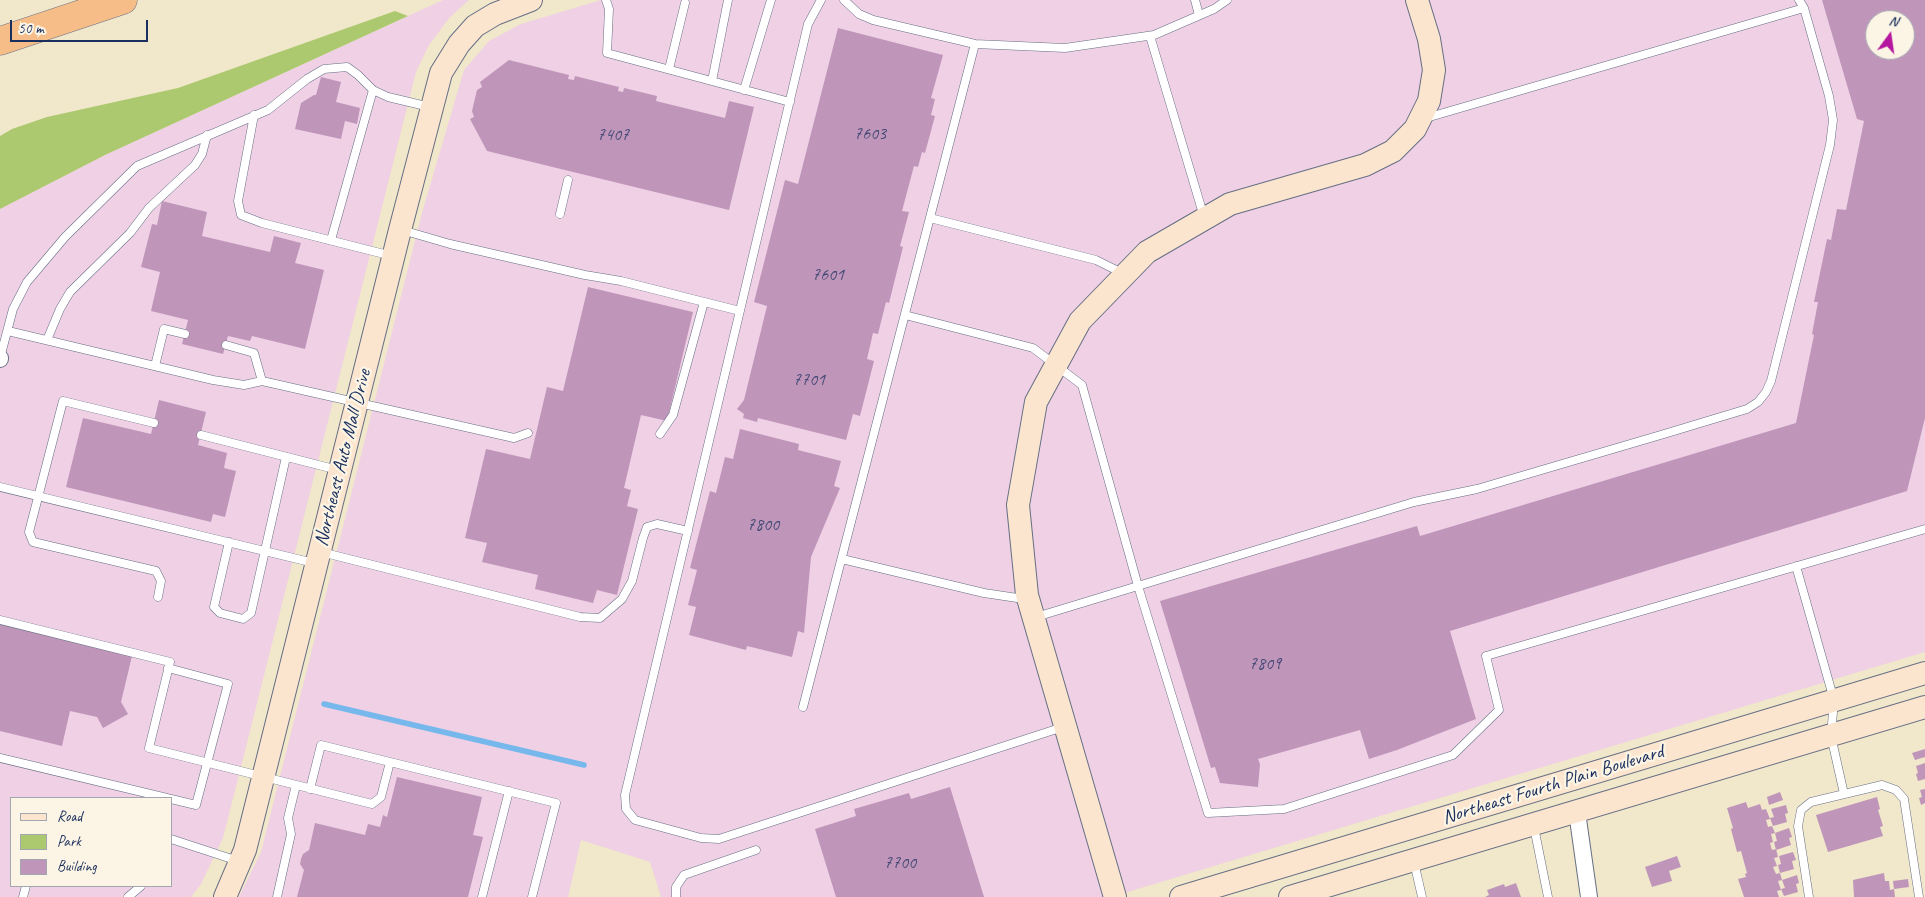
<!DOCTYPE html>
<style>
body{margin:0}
#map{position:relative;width:1925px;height:897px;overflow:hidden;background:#f1e7ca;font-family:Caveat,sans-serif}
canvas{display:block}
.legend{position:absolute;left:10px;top:797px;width:162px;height:90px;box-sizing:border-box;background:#fcf5e5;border:1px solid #a2a6af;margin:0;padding:6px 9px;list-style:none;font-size:15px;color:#1b2f5e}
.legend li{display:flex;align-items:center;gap:10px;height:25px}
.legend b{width:25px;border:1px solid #a2a6af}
.north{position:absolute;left:1865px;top:10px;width:50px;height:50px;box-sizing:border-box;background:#fcf5e5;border:1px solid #a2a6af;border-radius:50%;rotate:14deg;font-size:14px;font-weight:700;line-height:20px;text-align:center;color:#1b2f5e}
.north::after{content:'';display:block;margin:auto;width:18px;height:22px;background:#b5179e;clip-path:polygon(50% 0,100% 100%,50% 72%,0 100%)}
.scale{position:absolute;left:10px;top:20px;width:138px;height:22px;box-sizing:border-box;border:2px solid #1b2f5e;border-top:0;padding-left:6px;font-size:15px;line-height:18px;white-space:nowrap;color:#1b2f5e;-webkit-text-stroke:4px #fcf5e5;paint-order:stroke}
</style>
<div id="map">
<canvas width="1925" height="897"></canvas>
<ul class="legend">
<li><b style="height:6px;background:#fce5cf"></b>Road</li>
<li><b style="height:14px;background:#acc970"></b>Park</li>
<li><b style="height:14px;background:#bf96ba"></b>Building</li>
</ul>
<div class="north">N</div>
<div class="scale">50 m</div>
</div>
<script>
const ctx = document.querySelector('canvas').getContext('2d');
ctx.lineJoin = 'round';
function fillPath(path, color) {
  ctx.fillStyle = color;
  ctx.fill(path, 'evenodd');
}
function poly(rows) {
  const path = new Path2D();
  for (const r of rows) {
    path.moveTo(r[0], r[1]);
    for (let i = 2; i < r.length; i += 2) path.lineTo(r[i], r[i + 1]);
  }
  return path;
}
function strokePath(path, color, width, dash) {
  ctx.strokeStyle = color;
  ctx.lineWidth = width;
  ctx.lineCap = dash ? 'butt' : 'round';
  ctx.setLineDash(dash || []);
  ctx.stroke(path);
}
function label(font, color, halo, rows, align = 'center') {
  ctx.font = font + ' Caveat,sans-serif';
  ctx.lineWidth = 4.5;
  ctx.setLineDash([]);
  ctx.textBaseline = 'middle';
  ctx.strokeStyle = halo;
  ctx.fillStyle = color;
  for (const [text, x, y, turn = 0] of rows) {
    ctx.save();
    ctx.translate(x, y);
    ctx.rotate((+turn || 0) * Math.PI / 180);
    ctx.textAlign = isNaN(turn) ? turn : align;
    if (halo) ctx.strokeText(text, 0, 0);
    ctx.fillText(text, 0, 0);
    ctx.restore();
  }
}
fillPath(poly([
 [443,0,469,0,450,17,429,45,416,72,223,838,201,884,191,897,0,897,0,209,105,155],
 [11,798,171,798,171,886,11,886],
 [601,0,1925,0,1925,652,1111,897,661,897,650,862,581,840,568,897,239,897,261,852,422,213,464,70,489,41,521,24],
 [1875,20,1905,20,1905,50,1875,50]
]), '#efd0e5');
fillPath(poly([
 [395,11,408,16,105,155,0,209,0,136,12,129,47,117,178,88]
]), '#acc970');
strokePath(poly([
 [324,704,584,765]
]), '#77b8ec', 5.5);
fillPath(poly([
 [1822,0,1925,0,1925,418,1907,491,1450,631,1476,719,1397,750,1369,759,1360,730,1258,759,1260,764,1258,787,1220,783,1215,767,1211,768,1160,601,1417,526,1420,536,1796,423,1814,335,1812,334,1818,302,1814,302,1827,239,1831,240,1837,209,1846,210,1864,121,1857,119],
 [1875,20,1905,20,1905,50,1875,50],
 [838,28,943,55,931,98,935,99,931,115,935,116,925,153,922,152,918,167,914,166,902,211,909,212,900,246,903,247,889,303,886,302,878,334,873,333,867,359,874,361,860,416,853,414,846,440,758,418,757,422,743,418,744,414,737,409,744,400,767,306,754,302,785,180,798,184],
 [509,60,569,75,568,79,574,80,575,76,619,87,618,91,623,92,624,88,657,96,656,101,725,118,729,101,754,107,729,210,487,151,470,119,474,117,472,111,477,90,482,87,480,82],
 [321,77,341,82,336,102,360,108,357,124,345,121,341,139,295,129,301,103,314,95,316,95],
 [162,201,207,212,202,236,270,252,274,236,301,243,295,263,324,270,305,349,252,336,250,341,228,336,223,354,182,344,188,320,151,311,160,272,141,267,152,224,157,225],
 [588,287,693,312,667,421,641,415,624,488,631,490,627,506,638,509,617,595,597,590,593,603,535,589,538,575,482,562,487,543,465,538,486,449,530,459,547,387,563,391],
 [159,400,206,412,198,445,227,453,224,468,236,471,225,517,213,514,211,522,66,487,83,418,151,434],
 [740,429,799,444,798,450,841,461,834,486,840,488,811,557,804,633,798,631,792,657,747,646,746,650,689,635,696,607,688,605,697,570,690,568,710,491,716,493,725,457,733,459],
 [0,624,132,656,121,702,128,714,103,728,97,717,70,711,62,746,0,731],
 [1925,749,1925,757,1915,760,1912,753],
 [1925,763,1925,779,1918,781,1916,774,1918,773,1916,766],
 [397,777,482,797,473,835,483,837,468,897,297,897,304,870,300,864,301,859,303,854,309,850,315,823,365,835,368,824,380,827,383,815,387,817],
 [950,787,984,897,836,897,815,829,856,816,854,809,909,793,911,799],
 [1925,789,1925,803,1921,805,1919,798,1922,797,1920,790],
 [1780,792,1783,800,1769,805,1767,797],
 [1877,797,1880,809,1878,810,1883,826,1880,827,1883,836,1828,852,1816,815],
 [1746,802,1748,808,1760,804,1762,810,1766,809,1770,819,1766,820,1768,827,1772,826,1775,833,1771,834,1773,842,1770,843,1772,850,1776,849,1778,857,1774,858,1777,866,1773,867,1776,874,1780,873,1782,880,1778,881,1781,890,1777,891,1779,897,1744,897,1738,879,1746,877,1745,874,1747,873,1741,851,1737,852,1731,829,1733,828,1727,808],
 [1786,805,1788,813,1785,814,1787,822,1773,826,1770,818,1774,817,1771,809],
 [1789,828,1792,837,1789,838,1791,845,1776,850,1774,842,1777,841,1775,833],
 [1793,852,1796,860,1792,861,1794,869,1780,873,1778,865,1781,864,1779,856],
 [1677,856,1681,867,1669,871,1672,881,1652,887,1645,867],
 [1884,873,1885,881,1889,881,1890,890,1894,889,1895,897,1854,897,1853,880],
 [1797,875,1799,883,1796,884,1798,892,1784,896,1781,889,1785,888,1782,880],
 [1908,879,1909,887,1894,889,1893,881],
 [1516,883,1521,897,1485,897,1489,895,1487,890,1504,884,1505,887]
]), '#bf96ba');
const lane = poly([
 [606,0,609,9,607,53,790,102],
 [821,0,808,24,625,795,626,809,635,820,701,838,719,839,1063,727],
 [844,0,859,14,873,20,975,44,1065,48,1154,35,1214,9,1227,0],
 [1195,0,1199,15],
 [1150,36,1204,217],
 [669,69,685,3],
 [712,81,728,0],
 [744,90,771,0],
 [254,115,238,201,241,215,262,223,392,256],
 [1426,118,1804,8],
 [560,214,568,180],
 [930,218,1096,260,1122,273],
 [402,230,450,244,585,275,621,281,740,311],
 [331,240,373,90],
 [905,315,1033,348,1082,385,1138,586,1208,813,1284,809,1453,755,1499,710,1486,656,1925,529],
 [8,331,213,380,244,385,262,381,514,438,528,433],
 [47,340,60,309,70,292,130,233,149,208,195,165,202,154,207,135],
 [226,345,254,353,262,381],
 [0,358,13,309,27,282,65,237,137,166,268,110,307,79,324,69,347,67,358,75,373,90,388,97,430,107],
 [155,366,164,329,185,334],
 [154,423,63,401,29,532,33,542,156,571,161,581,158,597],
 [660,434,673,415,704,302],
 [201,435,338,470],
 [0,487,314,563],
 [229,542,214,607,220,613,243,619,251,613,286,457],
 [321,552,580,617,600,618,622,599,632,581,643,538,647,527,657,524,688,531],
 [842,559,984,593,1024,599],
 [1796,566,1834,700,1831,736,1844,794],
 [1036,617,1414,502,1477,489,1664,434,1747,409,1758,402,1766,392,1771,381,1830,145,1833,120,1829,96,1804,8,1799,0],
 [0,620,170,662,149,748,372,804,381,797,390,762,556,803,532,897],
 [168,668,228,684,196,805,171,799],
 [803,707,975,44],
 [0,758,167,798],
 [310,789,321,745,390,762],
 [1534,827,1548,897],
 [171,839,238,861],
 [1414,862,1422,897],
 [23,897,26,886],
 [128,897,141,886],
 [277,897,291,834,288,818,296,785],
 [482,897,509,791],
 [676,897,676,887,684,875,756,850],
 [1809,897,1798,826,1801,810,1811,802,1882,785,1896,790,1904,799,1919,897]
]);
const street = poly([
 [0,359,0,358],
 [1577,812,1589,897]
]);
const secondary = poly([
 [225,897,245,850,400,230,441,73,459,44,475,26,495,14,531,0],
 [1115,897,1027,595,1018,505,1036,402,1080,321,1147,252,1230,204,1365,165,1393,151,1415,129,1429,101,1434,70,1429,39,1417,0],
 [1181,897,1925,673],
 [1290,897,1925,707]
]);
const highway = poly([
 [0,41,123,0]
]);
strokePath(lane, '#666f84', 9);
strokePath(street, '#666f84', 18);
strokePath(secondary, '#666f84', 24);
strokePath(highway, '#666f84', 29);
strokePath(lane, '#fff', 8);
strokePath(street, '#fff', 16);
strokePath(secondary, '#fce5cf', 22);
strokePath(highway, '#f7bd88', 28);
label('18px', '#444975', null, [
 ["7603",870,134],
 ["7407",613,135],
 ["7601",828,275],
 ["7701",809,380],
 ["7800",763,525],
 ["7809",1265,664],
 ["7700",900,863]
]);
label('20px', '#1b2f5e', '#fcf5e5', [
 ["Northeast Auto Mall Drive",343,458,-76],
 ["Northeast Fourth Plain Boulevard",1553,785,-17]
]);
</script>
